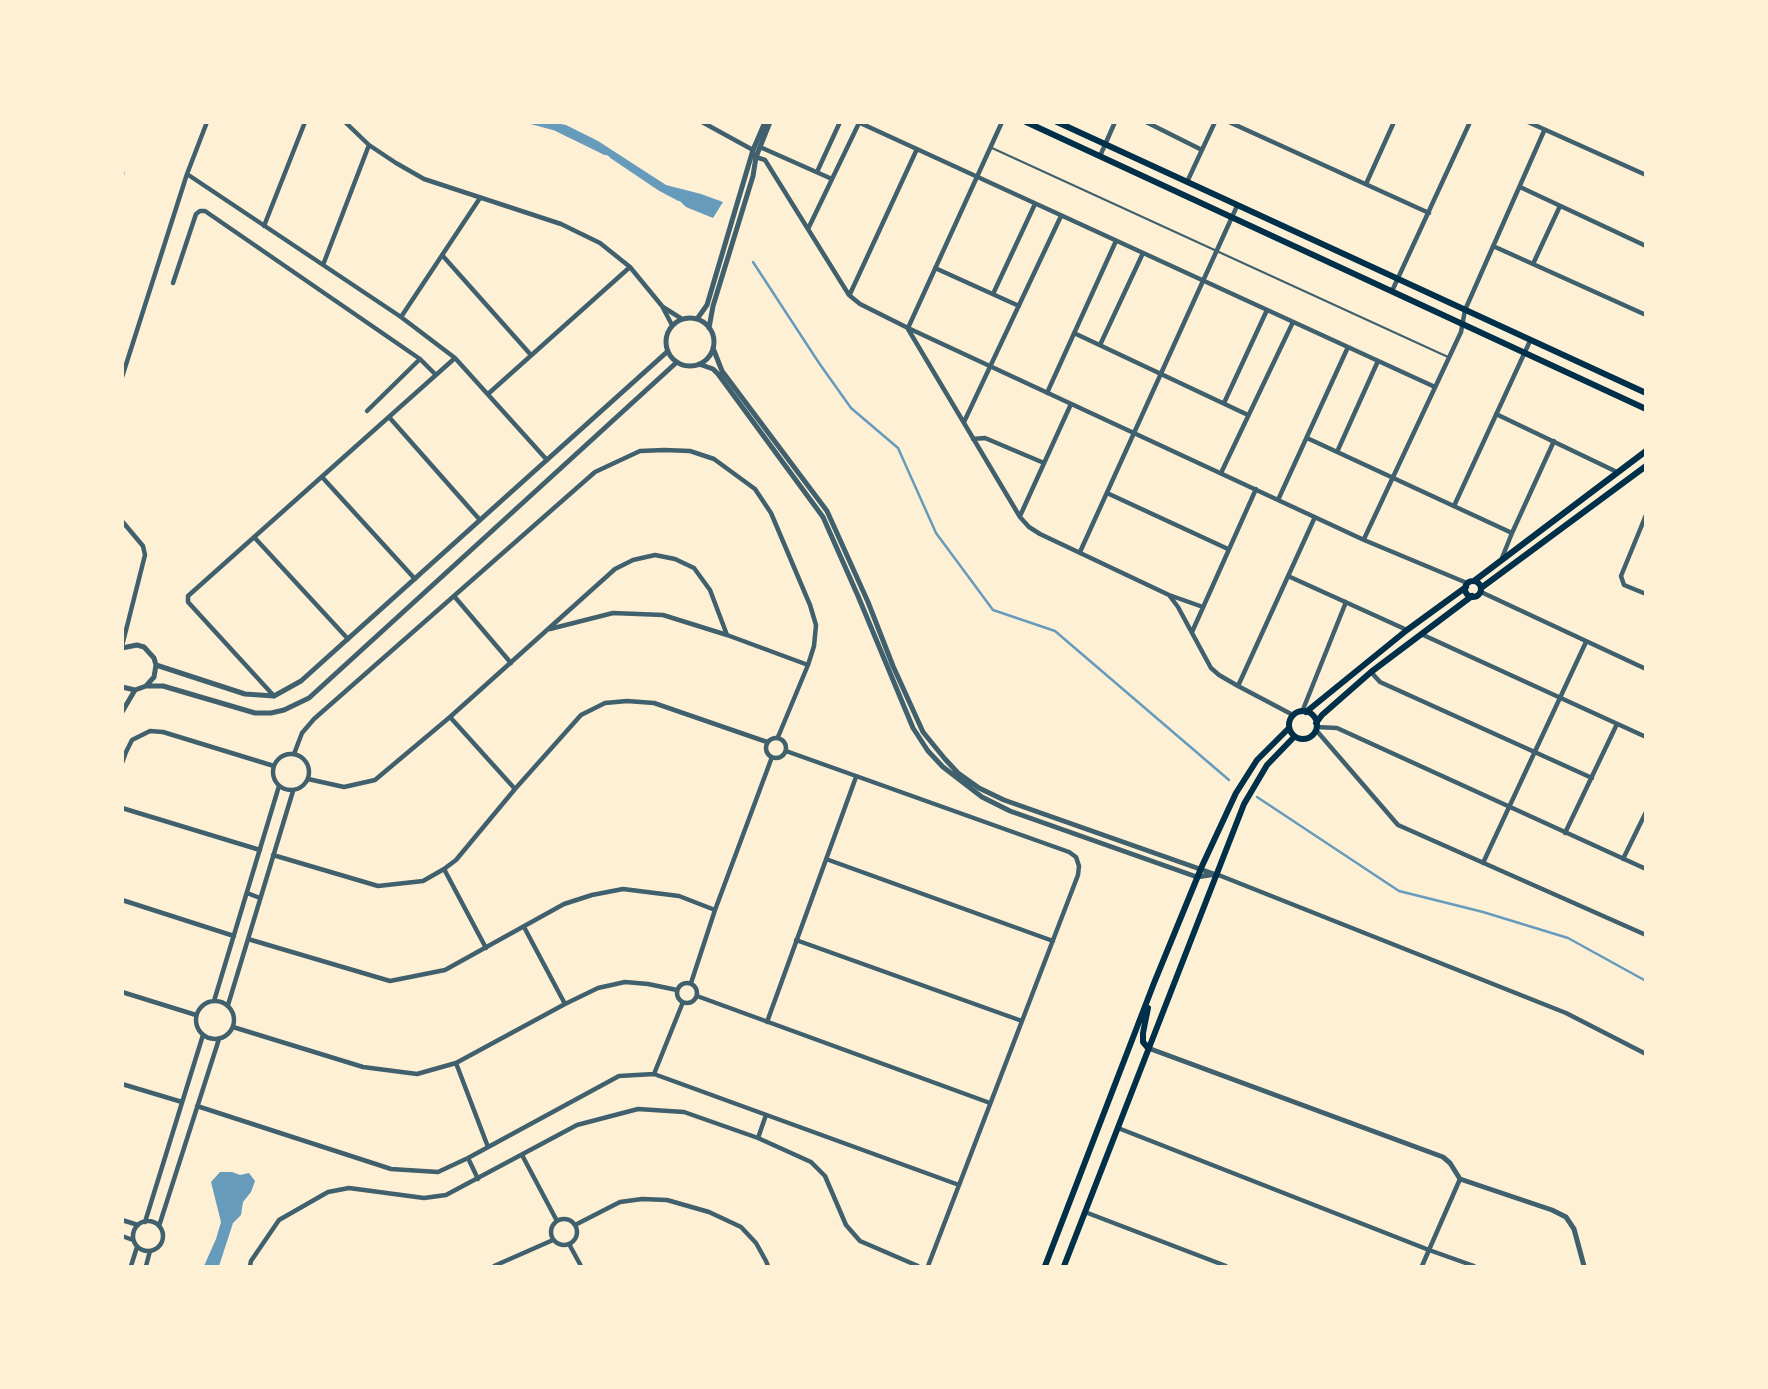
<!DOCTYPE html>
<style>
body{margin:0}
#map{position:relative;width:1768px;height:1389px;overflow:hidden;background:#fdf0d5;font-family:Roboto,sans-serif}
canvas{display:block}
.frame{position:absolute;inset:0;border:124px solid #fdf0d5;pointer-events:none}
</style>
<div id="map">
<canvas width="1768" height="1389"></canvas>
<div class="frame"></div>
</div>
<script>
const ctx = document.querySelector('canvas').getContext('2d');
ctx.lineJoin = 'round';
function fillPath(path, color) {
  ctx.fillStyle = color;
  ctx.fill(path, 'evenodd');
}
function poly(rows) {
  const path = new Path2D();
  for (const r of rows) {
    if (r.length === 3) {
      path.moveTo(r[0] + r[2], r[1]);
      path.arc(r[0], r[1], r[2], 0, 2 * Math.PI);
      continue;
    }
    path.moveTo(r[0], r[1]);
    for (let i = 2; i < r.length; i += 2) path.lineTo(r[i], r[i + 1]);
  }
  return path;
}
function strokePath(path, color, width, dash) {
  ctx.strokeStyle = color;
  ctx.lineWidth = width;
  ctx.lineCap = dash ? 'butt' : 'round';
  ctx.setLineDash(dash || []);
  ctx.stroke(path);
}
fillPath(poly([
 [528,123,556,123,566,125,598,141,666,185,701,194,723,202,713,218,686,207,679,200,660,190,610,157,589,145,568,137,554,129],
 [220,1172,232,1172,240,1175,249,1173,255,1181,251,1192,243,1202,241,1215,233,1223,219,1266,204,1266,216,1239,221,1222,211,1182]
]), '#669bbc');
strokePath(poly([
 [528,122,554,129,605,154],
 [611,157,660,190,679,200],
 [753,262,819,363,851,408,898,448,936,533,993,610,1055,631,1229,780],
 [1257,797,1399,891,1483,912,1568,938,1646,981]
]), '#669bbc', 2.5);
strokePath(poly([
 [992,148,1448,357]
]), '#3f606c', 2);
strokePath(poly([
 [345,122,369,145,396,163,424,179,561,224,600,243,630,267,662,306,672,325],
 [702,122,753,150],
 [858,122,1435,387],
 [1146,122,1202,150],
 [1229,122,1429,213],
 [1528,122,1646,175],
 [760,147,832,179],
 [1100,156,1115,122],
 [756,157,765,160,849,295,860,304,908,328,1364,540,1467,583],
 [122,172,122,175],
 [817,172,840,122],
 [187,174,401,317,455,358,547,460],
 [1187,182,1215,122],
 [1366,184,1394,122],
 [1520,187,1646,246],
 [264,226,305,122],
 [808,229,859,123],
 [1493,246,1646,315],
 [442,255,531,355],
 [1533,264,1560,206],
 [323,265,369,145],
 [935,268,1019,306],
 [173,283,196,214,200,211,205,211,420,359,436,375],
 [1392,291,1470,122],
 [850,294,917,149],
 [993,294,1035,204],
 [663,307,682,319],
 [401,317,480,198],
 [908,328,1002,122],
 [908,329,1020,517,1029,527,1040,534,1169,595,1178,607,1211,668,1219,675,1238,686,1293,715],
 [1074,333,1248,415],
 [1100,345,1143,253],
 [122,377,187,174,207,122],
 [1047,393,1116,241],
 [488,394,630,267],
 [1224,403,1267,310],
 [367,411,420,359],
 [1496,414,1617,472],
 [389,417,480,520],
 [964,422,1061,216],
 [1307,438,1512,533],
 [973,439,985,438,1044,463],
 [1337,452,1378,361],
 [1221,473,1293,322],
 [322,477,415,579],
 [1107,493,1228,549],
 [1278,500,1348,347],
 [1454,506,1530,341],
 [1646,515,1621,576,1624,585,1646,594],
 [1020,516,1071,404],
 [122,521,143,546,145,555,122,646],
 [254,537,348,639],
 [1364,539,1461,332,1465,310,1544,131],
 [1080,552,1237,206],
 [1502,558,1512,533,1554,441],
 [1288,576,1407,630],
 [1481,592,1646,669],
 [1169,595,1203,607],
 [454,596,511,663],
 [550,629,613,613,663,615,727,635,808,665],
 [1192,632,1256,489],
 [1421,634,1646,737],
 [1371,672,1380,682,1592,778],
 [1238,686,1315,517],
 [274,696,188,602,188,596,455,358],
 [1302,712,1346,602],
 [450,717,515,789],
 [1316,727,1337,728,1646,869],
 [1316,730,1398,825,1646,935],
 [776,748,10],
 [786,751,1069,852,1076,857,1079,866,1078,875,928,1266],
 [291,772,18],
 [294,754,302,733,314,719,595,472,640,451,664,450,690,451,714,459,755,489,771,513,810,605,816,625,814,646,808,665,778,737],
 [122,763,126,752,132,740,150,731,163,732,274,766],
 [308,779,344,787,375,780,450,717,615,569,633,560,655,555,675,559,694,568,710,590,727,635],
 [122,808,260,850],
 [1565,833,1617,724],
 [273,855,378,886,423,881,444,869,456,860,515,789,581,715,605,703,627,701,654,703,767,742],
 [826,859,1053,941],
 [1623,859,1646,812],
 [1483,863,1586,642],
 [444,869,486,948],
 [1216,874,1566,1013,1646,1054],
 [247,893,260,898],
 [122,900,234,936],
 [524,927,565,1004],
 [248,939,390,981,445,970,564,904,592,895,623,889,679,896,715,910],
 [796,940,1022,1021],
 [687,993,10],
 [691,983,715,910,772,757],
 [122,992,196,1015],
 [697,996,990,1103],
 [215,1020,19],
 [214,1001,279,786],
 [228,1005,293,791],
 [767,1022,856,777],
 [233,1027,363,1067,417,1074,456,1063,565,1004,598,988,625,982,648,984,677,990],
 [456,1063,488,1147],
 [654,1074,683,1002],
 [122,1084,182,1102],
 [197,1106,391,1169,438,1172,468,1158,619,1076,654,1074,959,1185],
 [1118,1128,1429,1250,1474,1266],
 [758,1138,766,1115],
 [522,1155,557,1221],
 [468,1158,478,1179],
 [1085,1212,1226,1266],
 [564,1232,13],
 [122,1220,138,1225],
 [148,1236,15],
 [145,1222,203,1035],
 [575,1225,620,1202,642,1199,667,1200,709,1212,741,1227,756,1243,766,1261,768,1266],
 [159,1226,219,1039],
 [122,1236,133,1240],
 [569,1244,581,1266],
 [131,1266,137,1247],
 [146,1266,150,1251],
 [250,1266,251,1261,279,1220,328,1192,349,1188,424,1198,446,1195,577,1125,638,1109,684,1112,758,1138,811,1162,825,1176,846,1225,860,1241,918,1266],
 [494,1266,553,1240],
 [1422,1266,1460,1179]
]), '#3f606c', 4.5);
strokePath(poly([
 [690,342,24],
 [697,319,707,305,753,150,765,122],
 [709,328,713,306,753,176,756,157,770,122],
 [713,348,722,371,827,511,868,602,893,666,923,732,945,759,958,773,979,788,1004,800,1214,874],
 [699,364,713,369,718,374,823,517,858,596,913,728,928,751,943,767,982,797,1010,811,1197,877,1216,874],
 [122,648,137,645,144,647,154,658,156,665,154,677,146,686,135,690,122,687],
 [156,665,245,694,274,696,301,681,668,351],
 [146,686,163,686,255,713,271,713,284,710,309,698,677,362],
 [122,712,135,690],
 [1148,1048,1443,1157,1450,1163,1460,1179,1552,1210,1566,1217,1574,1229,1584,1266]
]), '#3f606c', 5);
strokePath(poly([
 [1474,581,1646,451],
 [1473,589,8],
 [1481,588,1646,466],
 [1303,725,14],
 [1306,712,1407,630,1466,587],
 [1316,723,1322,715,1371,672,1472,596],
 [1148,1008,1143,1033,1143,1042,1148,1048],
 [1045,1266,1154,983,1202,866,1236,793,1257,760,1289,728],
 [1064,1266,1244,804,1267,765,1294,737]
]), '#003049', 6);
strokePath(poly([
 [1026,122,1646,409],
 [1057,122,1646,393]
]), '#003049', 6);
</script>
